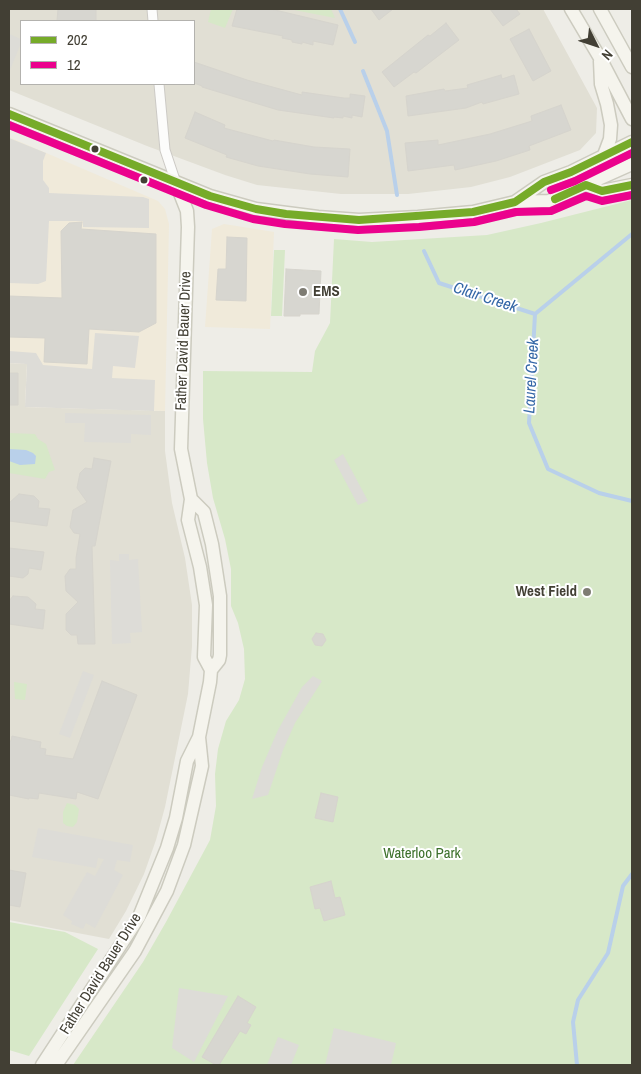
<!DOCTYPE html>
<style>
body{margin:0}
#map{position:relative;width:641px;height:1074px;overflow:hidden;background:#eeede7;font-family:"Archivo Narrow",sans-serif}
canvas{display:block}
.frame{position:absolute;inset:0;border:10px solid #423f34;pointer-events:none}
.legend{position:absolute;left:20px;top:20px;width:175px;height:65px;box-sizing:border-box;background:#fff;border:1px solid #b3b2ae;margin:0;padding:6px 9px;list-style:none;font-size:15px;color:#423f34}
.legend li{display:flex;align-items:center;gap:10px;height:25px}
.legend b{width:25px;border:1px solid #b3b2ae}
.north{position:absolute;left:571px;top:20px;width:50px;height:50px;-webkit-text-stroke:4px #fff;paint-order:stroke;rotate:131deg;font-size:14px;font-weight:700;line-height:20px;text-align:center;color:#423f34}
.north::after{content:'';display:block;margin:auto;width:18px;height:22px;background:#423f34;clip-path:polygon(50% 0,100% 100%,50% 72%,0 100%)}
</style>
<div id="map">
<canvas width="641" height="1074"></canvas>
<div class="frame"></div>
<ul class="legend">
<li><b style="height:6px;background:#76ab29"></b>202</li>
<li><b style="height:6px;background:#eb028d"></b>12</li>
</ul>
<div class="north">N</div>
</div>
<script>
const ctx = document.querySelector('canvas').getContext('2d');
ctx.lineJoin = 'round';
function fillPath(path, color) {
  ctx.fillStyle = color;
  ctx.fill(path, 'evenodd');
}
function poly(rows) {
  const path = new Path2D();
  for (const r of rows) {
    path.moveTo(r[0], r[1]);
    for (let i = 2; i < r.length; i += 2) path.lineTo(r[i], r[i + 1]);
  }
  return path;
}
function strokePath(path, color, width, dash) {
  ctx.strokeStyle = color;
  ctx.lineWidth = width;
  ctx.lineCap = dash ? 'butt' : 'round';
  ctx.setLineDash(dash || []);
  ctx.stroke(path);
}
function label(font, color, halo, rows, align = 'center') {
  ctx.font = font + ' "Archivo Narrow",sans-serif';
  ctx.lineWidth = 4;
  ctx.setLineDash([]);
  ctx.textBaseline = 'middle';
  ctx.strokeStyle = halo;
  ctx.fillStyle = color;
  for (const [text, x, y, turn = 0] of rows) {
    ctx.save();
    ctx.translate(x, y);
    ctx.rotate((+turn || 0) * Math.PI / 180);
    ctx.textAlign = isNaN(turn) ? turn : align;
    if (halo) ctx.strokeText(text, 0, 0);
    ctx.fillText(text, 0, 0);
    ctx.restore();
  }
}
fillPath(poly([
 [9,9,543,9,597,108,596,133,580,150,510,177,471,187,408,194,341,194,257,185,225,175,147,146,9,90],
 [21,21,194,21,194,84,21,84],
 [9,363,27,364,25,407,165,411,165,451,172,503,185,558,192,605,192,646,188,694,165,807,156,840,144,874,126,911,109,939,9,920]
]), '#e1dfd4');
fillPath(poly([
 [9,137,158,201,165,209,169,224,165,411,25,407,27,364,9,363],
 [224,224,274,232,270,329,205,327,212,229]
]), '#f0eada');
fillPath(poly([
 [211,9,233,9,225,28,208,22],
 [289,9,331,9,335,18],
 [632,200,632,1065,73,1065,143,962,166,922,210,840,216,806,215,774,218,749,226,721,239,700,245,679,244,649,238,623,231,606,231,569,225,539,213,498,207,463,203,419,203,371,312,372,315,351,330,323,334,239,372,242,487,235,541,223],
 [274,250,285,250,282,316,271,316],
 [9,433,35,434,38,439,46,444,55,470,49,472,45,479,9,473],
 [14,682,27,684,25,700,15,699],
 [67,803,75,805,79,809,77,822,73,827,67,826,63,823,63,812],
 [9,922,65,932,98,949,29,1056,9,1050]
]), '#d7e8c8');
fillPath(poly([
 [9,34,21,39,21,43,10,70],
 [9,138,46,153,43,161,43,180,49,188,49,193,143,197,149,199,149,228,83,227,83,221,49,221,46,281,38,284,9,283],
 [95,333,139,336,135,368,113,366,112,378,155,380,154,411,25,407,27,364,9,363,9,351,36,353,43,365,92,369],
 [65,413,151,415,151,435,131,434,131,443,84,442,85,423,65,423],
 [343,454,368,501,358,505,334,460],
 [119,554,129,554,129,560,138,559,142,632,130,633,131,643,112,644,110,560,119,561],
 [83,671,94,675,70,738,59,734],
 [313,676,322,681,295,723,283,750,268,795,252,799,262,767,278,730,302,687],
 [38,828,133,845,130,862,117,860,114,870,123,875,95,928,86,923,83,929,71,924,72,921,63,915,87,872,95,876,104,859,98,858,96,868,32,857],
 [179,988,228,996,194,1062,172,1048],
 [334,1028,396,1043,391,1065,325,1065],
 [278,1037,299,1045,291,1065,267,1065]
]), '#dddcd7');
fillPath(poly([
 [9,449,26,450,33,453,36,456,35,464,20,465,9,461]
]), '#b9d0ea');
strokePath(poly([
 [340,9,355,42],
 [363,71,387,131,397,195],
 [632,234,535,314,529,423,548,469,599,493,632,501],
 [424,251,439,283,535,314],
 [577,1065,573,1022,578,1000,608,953,623,886,632,874]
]), '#b9d0ea', 4);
const building = poly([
 [58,9,96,9,96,21,57,21,58,9],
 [237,9,271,9,338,25,333,45,313,41,313,45,302,42,302,44,292,42,292,40,282,38,283,36,232,26,237,9],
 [371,9,393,9,379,20,371,9],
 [490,9,516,9,520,14,503,26,490,9],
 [446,23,459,40,416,73,414,72,394,87,382,72,428,35,430,36,446,23],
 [529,29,551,71,533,81,510,39,529,29],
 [194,62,247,80,302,95,302,92,344,98,350,98,350,94,365,96,362,117,352,115,352,118,343,116,343,118,334,117,334,118,278,110,202,87,202,86,194,83,194,62],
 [501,75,502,79,514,75,519,94,483,104,482,102,466,108,408,116,406,96,444,89,445,91,468,88,467,85,501,75],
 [561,105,571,130,529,146,530,150,496,161,455,170,454,165,408,171,405,143,438,140,438,145,490,134,532,121,531,116,561,105],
 [195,112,225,125,224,128,273,141,274,140,314,147,350,149,348,177,310,174,258,166,226,157,227,155,185,138,195,112],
 [82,222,81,229,156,234,156,323,139,332,89,329,87,364,44,362,45,338,9,337,9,296,62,298,61,231,69,223,82,222],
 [227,237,247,238,246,301,216,300,218,269,226,269,227,237],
 [286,269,321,271,319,314,300,314,300,316,284,316,286,269],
 [9,373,18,373,18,405,9,405,9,373],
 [94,458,111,461,95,546,92,546,95,644,78,644,77,635,71,635,66,630,66,614,78,602,66,591,65,576,70,569,76,569,76,558,80,534,74,533,70,527,73,510,87,502,77,488,80,473,85,468,92,469,94,458],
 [19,494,34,496,39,501,38,508,50,509,47,526,9,521,9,503,19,494],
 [9,548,44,552,41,570,29,568,28,574,23,578,9,576,9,548],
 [13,596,28,597,36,604,35,609,45,610,43,629,9,624,9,601,13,596],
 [316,633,323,634,326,640,322,646,315,645,312,639,316,633],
 [102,681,137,695,98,799,77,792,76,799,39,793,38,799,29,798,29,799,9,795,9,741,11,741,12,736,41,742,40,748,46,749,45,755,73,759,102,681],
 [321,793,338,797,333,822,315,818,321,793],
 [9,870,26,873,20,907,9,905,9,870],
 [331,881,335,898,340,897,345,915,324,921,320,908,315,909,310,887,331,881],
 [238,996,256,1007,247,1023,251,1025,246,1034,240,1031,219,1065,216,1065,202,1057,238,996]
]);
fillPath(building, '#d7d6d0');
strokePath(building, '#d6d4cd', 1);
const street = poly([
 [152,9,153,21],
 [159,84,165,150,176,183]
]);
const secondary = poly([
 [571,9,600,58,632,119],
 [600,9,632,67],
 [600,61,601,84,607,104,611,125,610,139,604,155],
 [9,114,210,196,256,209,318,217,359,220,418,217,473,212,515,202,549,201,632,164],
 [586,185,602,191,632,185],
 [515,202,544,182,571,172,632,142],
 [191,499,204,512,212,544,220,596,220,655,219,660,211,670],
 [42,1065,139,917,167,848,176,818,187,761,199,737,210,682,211,670,204,657,206,605,200,567,188,520,191,499,181,449,188,227,187,211,176,183],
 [56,1065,135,951,167,891,184,845,202,766,199,737]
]);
strokePath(street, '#cccac5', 11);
strokePath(secondary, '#cccbbf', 15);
strokePath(street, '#fcfcfb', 9);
strokePath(secondary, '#f5f4ed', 12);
strokePath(poly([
 [9,114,210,196,256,209,286,214,359,220,473,212,515,202,544,182,571,172,632,142],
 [555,199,586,185,602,191,632,185]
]), '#76ab29', 8);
strokePath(poly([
 [9,125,206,205,253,219,285,224,358,230,419,227,474,222,516,212,551,211,586,196,602,201,632,195],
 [551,190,575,181,632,153]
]), '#eb028d', 8);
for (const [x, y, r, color] of [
 [95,149,4.5,"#423f34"],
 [144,180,4.5,"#423f34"],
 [303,292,5,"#7e7c73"],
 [587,592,5,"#7e7c73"]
]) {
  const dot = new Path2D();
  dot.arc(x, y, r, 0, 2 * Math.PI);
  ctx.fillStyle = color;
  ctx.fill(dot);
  strokePath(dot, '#fff', 2);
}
label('bold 15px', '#423f34', '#fff', [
 ["EMS",313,292],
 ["West Field",577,592,"right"]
], 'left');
label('15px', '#423f34', '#fff', [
 ["Father David Bauer Drive",184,341,-88],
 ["Father David Bauer Drive",101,974,-58]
]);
label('15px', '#3c702b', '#fff', [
 ["Waterloo Park",422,854]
]);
label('italic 16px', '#3467a7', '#fff', [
 ["Clair Creek",485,298,18],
 ["Laurel Creek",532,376,-87]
]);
</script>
